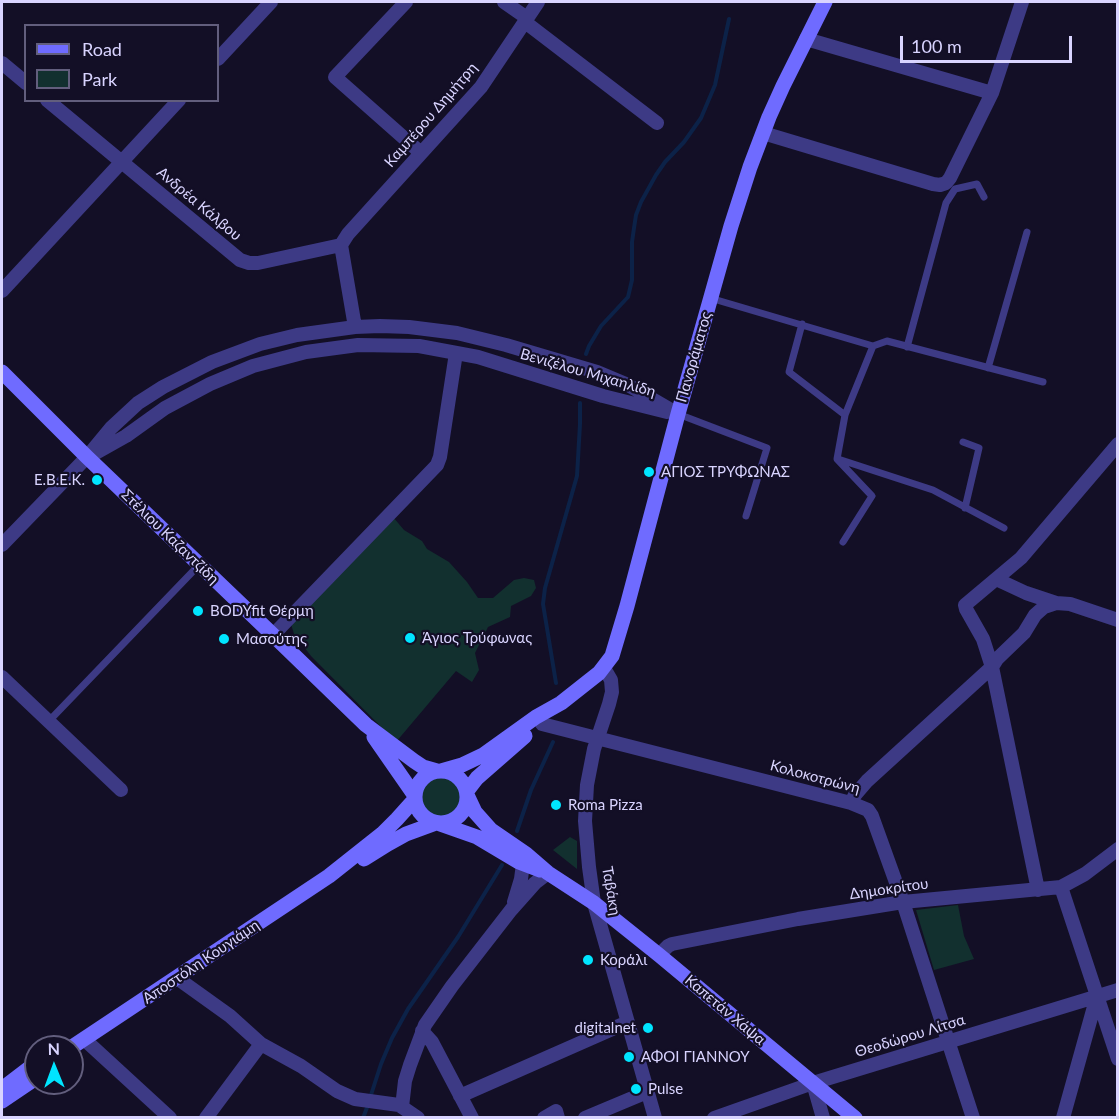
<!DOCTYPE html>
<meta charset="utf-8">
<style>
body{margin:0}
#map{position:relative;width:1119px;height:1119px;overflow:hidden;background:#130f26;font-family:Lato,sans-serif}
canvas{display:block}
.frame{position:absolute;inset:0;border:3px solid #d9d4ff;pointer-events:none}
.legend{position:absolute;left:24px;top:24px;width:195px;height:78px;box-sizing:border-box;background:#130f26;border:2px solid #625e7d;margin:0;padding:8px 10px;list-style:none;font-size:18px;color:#d9d4ff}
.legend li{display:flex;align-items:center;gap:12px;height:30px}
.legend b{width:30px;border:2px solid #625e7d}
.north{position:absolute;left:24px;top:1035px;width:60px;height:60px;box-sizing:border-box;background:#130f26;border:2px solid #625e7d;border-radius:50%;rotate:359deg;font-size:16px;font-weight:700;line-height:24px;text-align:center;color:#d9d4ff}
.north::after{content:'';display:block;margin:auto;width:21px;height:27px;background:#00e5ff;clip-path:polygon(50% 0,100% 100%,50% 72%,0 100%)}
.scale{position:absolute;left:900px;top:36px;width:172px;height:27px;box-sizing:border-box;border:3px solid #d9d4ff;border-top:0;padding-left:8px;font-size:18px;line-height:21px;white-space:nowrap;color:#d9d4ff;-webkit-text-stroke:4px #130f26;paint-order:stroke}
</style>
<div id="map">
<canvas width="1119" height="1119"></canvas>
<div class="frame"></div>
<ul class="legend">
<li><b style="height:8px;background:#6f6bff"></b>Road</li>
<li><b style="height:16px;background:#12302f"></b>Park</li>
</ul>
<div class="north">N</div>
<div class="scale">100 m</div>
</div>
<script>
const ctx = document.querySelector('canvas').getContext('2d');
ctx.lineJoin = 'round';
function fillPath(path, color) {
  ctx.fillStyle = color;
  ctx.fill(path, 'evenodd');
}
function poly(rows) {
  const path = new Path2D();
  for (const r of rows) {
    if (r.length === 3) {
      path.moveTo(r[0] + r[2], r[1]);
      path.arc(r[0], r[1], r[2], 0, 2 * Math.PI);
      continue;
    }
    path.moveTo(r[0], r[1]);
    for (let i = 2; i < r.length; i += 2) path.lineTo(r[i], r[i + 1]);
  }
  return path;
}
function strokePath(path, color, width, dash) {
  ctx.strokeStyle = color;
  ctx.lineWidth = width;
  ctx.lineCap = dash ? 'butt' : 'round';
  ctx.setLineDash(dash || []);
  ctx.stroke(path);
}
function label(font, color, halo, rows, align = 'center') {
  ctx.font = font + ' Lato,sans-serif';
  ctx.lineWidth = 4.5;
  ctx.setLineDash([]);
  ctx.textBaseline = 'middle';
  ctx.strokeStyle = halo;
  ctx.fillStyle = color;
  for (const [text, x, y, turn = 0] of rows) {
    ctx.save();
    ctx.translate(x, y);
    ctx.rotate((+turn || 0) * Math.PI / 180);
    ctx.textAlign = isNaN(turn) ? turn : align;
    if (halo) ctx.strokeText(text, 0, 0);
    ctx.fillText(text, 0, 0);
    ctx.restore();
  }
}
fillPath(poly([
 [393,517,404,530,422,541,427,549,449,562,467,582,478,598,493,598,514,580,524,578,534,580,536,588,531,596,511,606,510,617,488,627,475,653,479,670,472,682,456,671,396,742,311,656,294,634,290,621],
 [440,797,20],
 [570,837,577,841,577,869,553,850],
 [958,905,964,936,974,959,934,970,916,910]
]), '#12302f');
strokePath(poly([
 [586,354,589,346,601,326,628,297,632,280,632,242,634,228,636,215,641,202,656,175,665,162,684,142,701,118,715,85,729,19],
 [556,683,543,604,545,588,577,476,580,424,580,403],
 [517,831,531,790,553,742],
 [370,1098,381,1064,392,1038,408,1009,458,937,502,865],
 [363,1118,368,1105]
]), '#0c2248', 4);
strokePath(poly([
 [710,298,873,346,887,341,1043,382],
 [802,324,789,372,845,415],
 [907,347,946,203,955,189,977,184,984,197],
 [988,368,1027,232],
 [678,414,767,448,746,516],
 [963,442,979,448,965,508],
 [838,459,933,490,1004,528],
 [843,542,872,496,837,459,845,415,873,346],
 [48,722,199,565]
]), '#3d3a85', 7);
strokePath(poly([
 [406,2,335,77,421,153],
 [504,2,527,18],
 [525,22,657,123],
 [806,39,992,93],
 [218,59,271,2],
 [2,63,26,83],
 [47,100,240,260,249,263,258,263,341,245,355,327],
 [763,133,933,184,940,185,946,183,950,178,992,93,1022,2],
 [341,245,348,234,481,87,538,2],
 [2,291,179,100],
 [94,454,126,436,165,408,210,384,253,366,306,352,358,345,419,346,478,357,603,396,667,412],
 [2,545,87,457,111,428,138,403,163,387,212,362,260,344,297,335,355,327,380,326,409,327,457,333,506,345,597,372,628,385,678,414],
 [996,579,1026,593,1056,603,1070,604,1118,620],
 [273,635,437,465,440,457,456,353],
 [604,668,611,680,612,692,609,704,594,749,587,785,585,821,589,867,594,903,655,1118],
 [2,677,121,790],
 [542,724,851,803,868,810,872,816,903,902,973,1118],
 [851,803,855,795,867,781,992,667,997,659,1024,633,1035,615,1044,607,1056,603],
 [1061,887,1118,1059],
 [1038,890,992,667,983,639,966,609,965,605,1021,558,1118,444],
 [514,902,521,879,523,864],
 [659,955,668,946,672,944,798,919,903,902,1061,887,1085,874,1118,849],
 [177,978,230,1016,261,1044,301,1066,337,1091,355,1099,399,1105,418,1118],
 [422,1031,432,1042,472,1118],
 [84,1039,170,1118],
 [813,1083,823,1118],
 [460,1096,628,1022],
 [402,1107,405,1081,410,1065,425,1025,452,986,511,910,535,883,548,873],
 [206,1118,261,1044],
 [544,1118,556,1111,558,1118],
 [585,1118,647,1092],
 [714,1118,813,1083,1118,990],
 [1063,1118,1097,996]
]), '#3d3a85', 14);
strokePath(poly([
 [2,372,87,457,273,635,366,725,414,761,423,767,437,771],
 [374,737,415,796],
 [441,797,26],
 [441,771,462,765,483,755,536,717,561,703,599,673,612,656,627,606,678,414,731,226,750,167,769,117,783,86,825,2],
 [467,791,477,778,525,736],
 [467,795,475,812,491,830,526,854,548,873,594,903,659,955,855,1118],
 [440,824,477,837,519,862,540,870],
 [364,859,388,844,406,834,436,823],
 [72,1047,329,876,382,834,397,819,415,799],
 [2,1089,36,1063],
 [2,1101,36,1078]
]), '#6f6bff', 15);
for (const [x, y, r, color] of [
 [649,472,6,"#00e5ff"],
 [97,480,6,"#00e5ff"],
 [198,611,6,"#00e5ff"],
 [410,638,6,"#00e5ff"],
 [224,639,6,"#00e5ff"],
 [556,805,6,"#00e5ff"],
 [588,960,6,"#00e5ff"],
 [648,1028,6,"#00e5ff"],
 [629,1057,6,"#00e5ff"],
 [636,1089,6,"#00e5ff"]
]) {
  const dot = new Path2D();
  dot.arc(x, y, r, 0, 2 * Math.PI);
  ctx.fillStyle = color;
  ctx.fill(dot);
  strokePath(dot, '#130f26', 2);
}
label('15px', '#d9d4ff', '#130f26', [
 ["Καμπέρου Δημήτρη",431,115,-49],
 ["Ανδρέα Κάλβου",199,204,40],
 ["Πανοράματος",694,357,-74],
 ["Βενιζέλου Μιχαηλίδη",588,373,16],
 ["Στέλιου Καζαντζίδη",170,537,44],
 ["Κολοκοτρώνη",815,777,15],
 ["Δημοκρίτου",889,889,-8],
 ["Ταβάκη",611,891,80],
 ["Αποστόλη Κουγιάμη",201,962,-34],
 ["Καπετάν Χάψα",725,1010,40],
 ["Θεοδώρου Λίτσα",910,1036,-17]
]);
label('15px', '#d9d4ff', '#130f26', [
 ["ΑΓΙΟΣ ΤΡΥΦΩΝΑΣ",661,472],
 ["Ε.Β.Ε.Κ.",85,480,"right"],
 ["BODYfit Θέρμη",210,611],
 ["Άγιος Τρύφωνας",422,638],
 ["Μασούτης",236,639],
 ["Roma Pizza",568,805],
 ["Κοράλι",600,960],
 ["digitalnet",636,1028,"right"],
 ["ΑΦΟΙ ΓΙΑΝΝΟΥ",641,1057],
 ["Pulse",648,1089]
], 'left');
</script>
